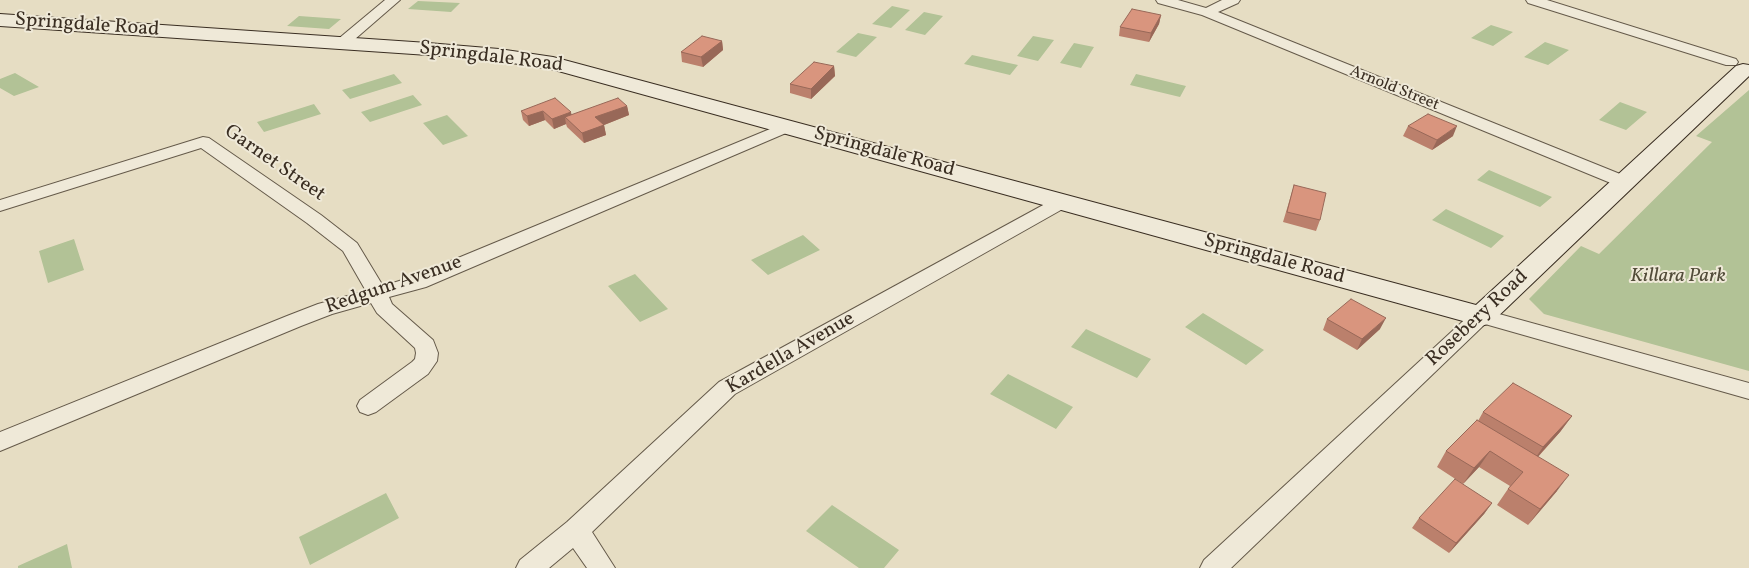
<!DOCTYPE html>
<style>
body{margin:0}
canvas{display:block;background:#e6ddc3}
</style>
<canvas width="1749" height="568"></canvas>
<script>
const ctx = document.querySelector('canvas').getContext('2d');
ctx.lineJoin = 'round';
function fillPath(path, color) {
  ctx.fillStyle = color;
  ctx.fill(path, 'evenodd');
}
function poly(rows) {
  const path = new Path2D();
  for (const r of rows) {
    path.moveTo(r[0], r[1]);
    for (let i = 2; i < r.length; i += 2) path.lineTo(r[i], r[i + 1]);
  }
  return path;
}
function strokePath(path, color, width, dash) {
  ctx.strokeStyle = color;
  ctx.lineWidth = width;
  ctx.lineCap = dash ? 'butt' : 'round';
  ctx.setLineDash(dash || []);
  ctx.stroke(path);
}
function label(font, color, halo, rows, align = 'center') {
  ctx.font = font + ' Vollkorn,serif';
  ctx.lineWidth = 4;
  ctx.setLineDash([]);
  ctx.textBaseline = 'middle';
  ctx.strokeStyle = halo;
  ctx.fillStyle = color;
  for (const [text, x, y, turn = 0] of rows) {
    ctx.save();
    ctx.translate(x, y);
    ctx.rotate((+turn || 0) * Math.PI / 180);
    ctx.textAlign = isNaN(turn) ? turn : align;
    if (halo) ctx.strokeText(text, 0, 0);
    ctx.fillText(text, 0, 0);
    ctx.restore();
  }
}
fillPath(poly([
 [418,1,460,3,451,12,408,9],
 [892,6,910,10,891,28,872,24],
 [924,12,943,16,925,35,905,30],
 [299,16,341,19,329,29,287,26],
 [1491,25,1513,32,1493,46,1471,38],
 [858,33,877,37,856,57,836,52],
 [1033,36,1054,40,1038,61,1017,56],
 [1545,42,1569,50,1548,65,1524,57],
 [1074,43,1094,47,1081,68,1060,63],
 [972,55,1018,65,1010,75,964,64],
 [15,73,39,87,14,96,0,88,0,79],
 [394,74,402,83,350,99,342,90],
 [1136,74,1186,86,1180,97,1130,85],
 [1749,90,1749,371,1544,314,1529,299,1581,246,1599,254,1712,142,1696,136],
 [413,95,422,105,370,122,361,112],
 [1620,102,1647,112,1626,130,1599,120],
 [314,104,321,114,264,132,257,122],
 [447,115,468,136,443,145,423,123],
 [1489,170,1552,197,1540,207,1477,180],
 [1446,209,1504,236,1491,248,1432,220],
 [803,235,820,250,768,275,751,260],
 [74,239,84,270,48,283,39,251],
 [635,274,668,309,640,322,608,286],
 [1203,313,1264,350,1246,365,1185,327],
 [1086,329,1151,359,1137,378,1071,347],
 [1008,374,1073,407,1056,429,990,394],
 [386,493,399,518,310,565,299,537],
 [832,505,899,550,884,568,859,568,806,531],
 [67,544,72,568,18,568,18,566]
]), '#b2c296');
const minor = poly([
 [385,0,400,0,347,46,337,46,335,43,337,40,385,0],
 [1156,0,1178,0,1206,8,1222,0,1240,0,1238,3,1218,12,1630,178,1633,182,1630,186,1624,187,1618,186,1202,15,1158,3,1156,0],
 [1526,0,1547,0,1736,59,1738,62,1736,65,1726,65,1528,3,1526,0],
 [787,122,793,124,795,127,793,130,426,287,389,297,392,304,433,340,438,353,437,361,428,374,376,412,368,415,360,412,357,406,360,400,412,362,415,359,416,353,415,348,377,313,371,303,332,314,301,326,0,451,0,432,287,316,318,304,366,291,343,251,307,223,201,148,0,211,0,200,203,137,209,138,321,215,357,243,383,286,412,277,787,122],
 [1062,197,1068,198,1071,202,1068,206,735,394,592,532,615,568,587,568,573,548,549,568,516,568,520,560,567,522,719,382,1056,198,1062,197],
 [1481,309,1749,383,1749,399,1485,324,1231,568,1200,568,1204,560,1474,311,1481,309]
]);
const secondary = poly([
 [0,14,428,43,499,49,553,57,1476,305,1736,66,1743,64,1749,65,1749,76,1491,323,1481,326,551,69,499,61,428,55,0,26,0,14]
]);
strokePath(minor, '#655a4a', 2);
strokePath(secondary, '#3a2e22', 2);
fillPath(minor, '#efe9d8');
fillPath(secondary, '#efe9d8');
fillPath(poly([
 [1161,15,1159,24,1149,42,1119,36,1120,27],
 [722,41,723,50,703,67,682,62,681,52],
 [834,66,835,76,811,99,790,93,790,84],
 [627,106,629,115,604,125,606,135,584,143,567,127,566,124,554,129,545,120,529,126,523,120,521,111,571,112,571,115],
 [1408,126,1453,136,1432,150,1403,136],
 [1294,185,1320,220,1316,231,1283,222],
 [1327,319,1380,329,1357,350,1323,330],
 [1483,412,1572,416,1560,432,1538,457,1557,491,1528,525,1497,505,1510,486,1479,467,1463,484,1437,467,1446,451,1478,421],
 [1492,503,1484,514,1449,553,1412,528,1419,518]
]), '#bb806c');
fillPath(poly([
 [1161,15,1159,24,1149,42,1151,33],
 [722,41,723,50,703,67,701,57],
 [834,66,835,76,811,99,811,89],
 [627,106,629,115,604,125,606,135,584,143,582,133,595,117],
 [543,111,545,120,529,126,527,116],
 [571,112,573,122,565,117,566,124,554,129,552,119],
 [1457,126,1453,136,1432,150,1437,140],
 [1386,318,1380,329,1357,350,1362,339],
 [1572,416,1560,432,1532,463,1543,447],
 [1490,451,1479,467,1463,484,1474,468],
 [1569,475,1557,491,1528,525,1540,509],
 [1492,503,1484,514,1449,553,1456,543]
]), '#986858');
const building = poly([
 [1132,9,1161,15,1151,33,1120,27,1132,9],
 [702,36,722,41,701,57,681,52,702,36],
 [814,62,834,66,811,89,790,84,814,62],
 [555,98,571,112,552,119,543,111,527,116,521,111,555,98],
 [618,98,627,106,595,117,604,125,582,133,565,117,618,98],
 [1428,114,1457,126,1437,140,1408,126,1428,114],
 [1294,185,1326,193,1320,220,1287,212,1294,185],
 [1351,299,1386,318,1362,339,1327,319,1351,299],
 [1513,383,1572,416,1543,447,1483,412,1513,383],
 [1477,420,1569,475,1540,509,1508,489,1523,472,1490,451,1474,468,1446,451,1477,420],
 [1455,479,1492,503,1456,543,1419,518,1455,479]
]);
fillPath(building, '#d9957e');
strokePath(building, '#986858', 1);
label('16px', '#3a2e22', '#efe9d8', [
 ["Arnold Street",1394,89,22]
]);
label('20px', '#3a2e22', '#efe9d8', [
 ["Springdale Road",87,26,4],
 ["Springdale Road",491,58,7],
 ["Springdale Road",884,153,15],
 ["Garnet Street",274,164,35],
 ["Springdale Road",1274,260,15],
 ["Redgum Avenue",394,286,-19],
 ["Rosebery Road",1478,319,-43],
 ["Kardella Avenue",791,354,-30]
]);
label('italic 20px', '#524c39', '#efe9d8', [
 ["Killara Park",1678,277]
]);
</script>
